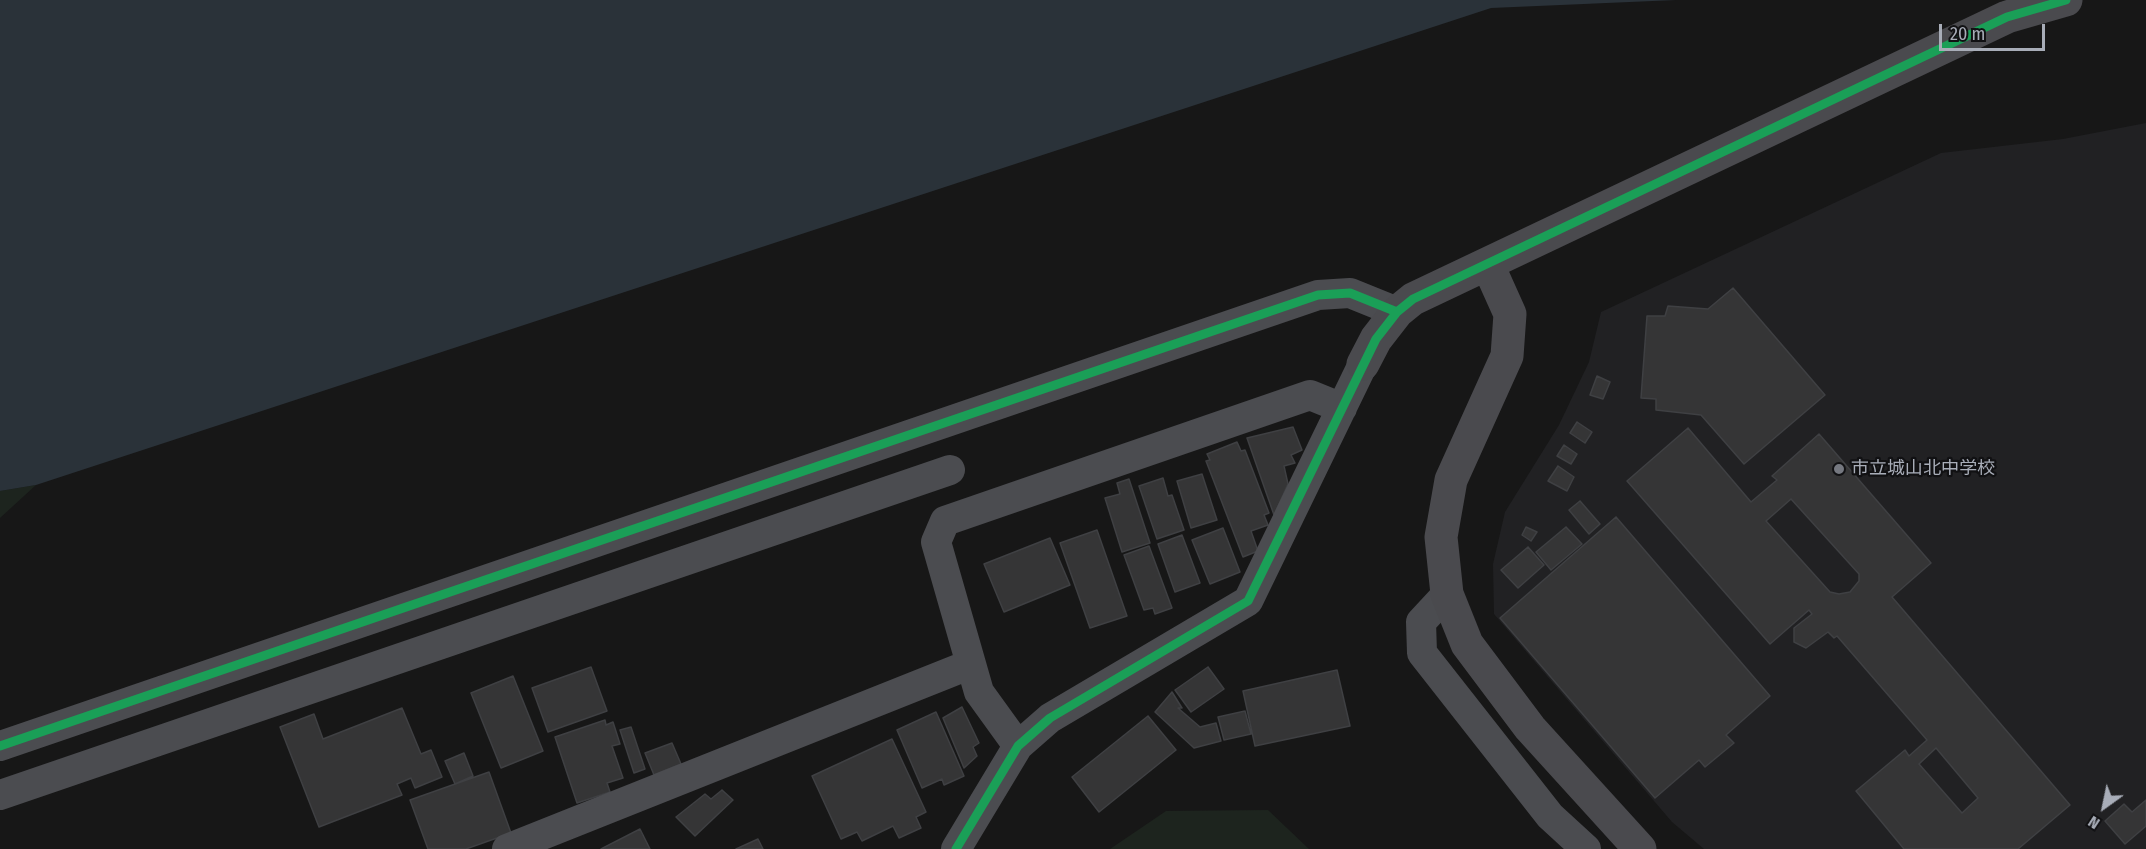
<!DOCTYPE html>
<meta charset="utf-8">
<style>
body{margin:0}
#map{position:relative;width:2146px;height:849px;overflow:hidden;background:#171717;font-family:"Fira Sans Condensed",sans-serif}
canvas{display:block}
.north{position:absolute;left:2074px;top:777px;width:60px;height:60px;-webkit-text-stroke:4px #111113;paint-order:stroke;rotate:213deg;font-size:16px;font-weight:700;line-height:24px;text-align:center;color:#a8adb8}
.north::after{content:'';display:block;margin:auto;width:21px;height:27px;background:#a8adb8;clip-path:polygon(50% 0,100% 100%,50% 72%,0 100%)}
.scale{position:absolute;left:1939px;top:24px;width:106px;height:27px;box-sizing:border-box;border:3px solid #a8adb8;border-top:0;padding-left:8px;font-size:18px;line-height:21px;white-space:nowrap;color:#a8adb8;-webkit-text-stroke:4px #111113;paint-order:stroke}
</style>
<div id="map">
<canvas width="2146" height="849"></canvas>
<div class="north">N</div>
<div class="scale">20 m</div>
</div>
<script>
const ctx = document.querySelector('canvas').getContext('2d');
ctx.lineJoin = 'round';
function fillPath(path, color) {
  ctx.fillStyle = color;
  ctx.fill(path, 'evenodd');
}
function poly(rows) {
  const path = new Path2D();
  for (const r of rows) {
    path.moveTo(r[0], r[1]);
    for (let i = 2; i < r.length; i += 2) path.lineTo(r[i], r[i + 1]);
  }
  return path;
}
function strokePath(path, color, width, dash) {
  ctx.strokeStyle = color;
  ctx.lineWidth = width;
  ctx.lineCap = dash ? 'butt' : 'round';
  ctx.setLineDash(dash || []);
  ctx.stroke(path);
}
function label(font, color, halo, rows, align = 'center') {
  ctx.font = font + ' "Fira Sans Condensed","Noto Sans JP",sans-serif';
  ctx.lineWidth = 4.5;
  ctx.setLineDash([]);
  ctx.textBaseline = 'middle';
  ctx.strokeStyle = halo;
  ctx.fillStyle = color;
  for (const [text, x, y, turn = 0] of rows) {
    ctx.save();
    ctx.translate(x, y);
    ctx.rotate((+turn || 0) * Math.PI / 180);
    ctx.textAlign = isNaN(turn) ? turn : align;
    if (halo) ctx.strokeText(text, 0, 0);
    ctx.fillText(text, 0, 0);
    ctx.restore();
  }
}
fillPath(poly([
 [2146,123,2146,849,1704,849,1672,822,1494,614,1493,564,1505,512,1559,425,1589,362,1601,312,1941,153,2063,139]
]), '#212123');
fillPath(poly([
 [36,485,0,518,0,491],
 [1268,810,1309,849,1110,849,1166,811]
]), '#1d241e');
fillPath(poly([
 [0,0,1676,0,1491,8,36,485,0,491]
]), '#2a3239');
const building = poly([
 [1733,288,1825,395,1744,464,1701,415,1656,410,1656,399,1641,398,1647,316,1665,316,1668,306,1708,309,1733,288],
 [1597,376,1610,382,1603,399,1590,395,1597,376],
 [1577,422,1592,432,1585,443,1570,433,1577,422],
 [1293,427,1302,450,1291,455,1295,463,1284,466,1288,484,1274,515,1247,438,1293,427],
 [1688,428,1751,502,1777,480,1772,476,1819,434,1931,563,1892,597,2070,805,2018,849,1904,849,1856,791,1905,750,1909,756,1927,740,1837,636,1834,638,1828,632,1806,648,1794,642,1794,628,1812,614,1809,610,1770,644,1627,481,1688,428],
 [1791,499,1859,574,1859,581,1850,592,1839,594,1830,592,1766,521,1791,499],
 [1936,748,1978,798,1962,813,1919,764,1936,748],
 [1237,442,1241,451,1245,450,1269,513,1264,515,1268,525,1251,531,1258,551,1243,557,1206,461,1210,460,1207,454,1237,442],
 [1564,445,1577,454,1571,464,1557,456,1564,445],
 [1558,466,1574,477,1567,491,1548,481,1558,466],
 [1202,474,1217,520,1191,528,1177,481,1202,474],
 [1163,478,1168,496,1172,495,1184,530,1157,539,1139,486,1163,478],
 [1129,479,1150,543,1122,552,1105,498,1120,494,1117,483,1129,479],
 [1580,501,1600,524,1589,534,1569,510,1580,501],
 [1616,517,1770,696,1726,735,1734,743,1705,767,1699,760,1655,798,1500,618,1616,517],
 [1526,527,1537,532,1531,541,1522,535,1526,527],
 [1566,527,1582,544,1551,570,1536,552,1566,527],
 [1223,528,1240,572,1210,584,1192,540,1223,528],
 [1097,530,1127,616,1090,628,1060,543,1097,530],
 [1182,535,1200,583,1175,592,1158,544,1182,535],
 [1050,538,1070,585,1004,612,984,564,1050,538],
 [1149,546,1172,608,1155,614,1153,608,1144,610,1124,555,1149,546],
 [1528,547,1544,565,1518,588,1501,570,1528,547],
 [591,667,607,711,548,732,532,688,591,667],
 [1208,667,1224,689,1191,712,1175,690,1208,667],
 [1337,670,1350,726,1255,746,1243,691,1337,670],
 [513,676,543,751,501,768,471,693,513,676],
 [1172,692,1182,708,1178,708,1200,727,1216,723,1221,741,1194,748,1155,712,1172,692],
 [962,707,979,743,973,747,977,756,964,768,943,718,962,707],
 [402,708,421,754,431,750,442,777,415,788,411,778,397,784,402,795,319,827,280,727,314,714,323,739,402,708],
 [1245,711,1251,734,1224,740,1218,717,1245,711],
 [936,712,964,776,944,785,942,779,922,788,897,730,936,712],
 [1148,716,1176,750,1099,812,1072,777,1148,716],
 [605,720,606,725,613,722,620,744,612,746,623,778,607,783,610,792,577,803,555,737,605,720],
 [631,727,645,769,634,773,620,730,631,727],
 [892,739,926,812,916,817,921,828,899,838,893,826,862,841,857,832,841,839,812,776,892,739],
 [672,743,681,764,654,775,645,753,672,743],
 [464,753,473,776,455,784,445,761,464,753],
 [489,772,511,833,466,849,428,849,410,800,489,772],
 [722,790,733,800,695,836,676,817,705,794,711,799,722,790],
 [2146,800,2146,826,2125,844,2105,821,2124,804,2132,812,2146,800],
 [640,829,650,849,601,849,640,829],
 [758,839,763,849,736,849,758,839]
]);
fillPath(building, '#353536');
strokePath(building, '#3f4043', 1.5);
strokePath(poly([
 [1447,594,1421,622,1422,653,1550,816,1586,849],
 [0,746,1318,295,1350,293,1397,312],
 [1018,746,979,692,936,542,945,521,1310,395,1342,408],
 [0,795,950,470],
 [507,849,971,664],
 [956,849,1018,746,1050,718,1248,601,1363,364]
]), '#4b4c50', 30);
strokePath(poly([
 [1488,265,1510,314,1507,356,1451,480,1441,537,1447,594,1467,644,1530,728,1640,849],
 [1363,364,1376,339,1397,312,1413,299,2007,17,2066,0]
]), '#4a4a4e', 33);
strokePath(poly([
 [0,746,1318,295,1350,293,1397,312],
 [956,849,1018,746,1050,718,1248,601,1376,339,1397,312,1413,299,2007,17,2066,0]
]), '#1a9f57', 9);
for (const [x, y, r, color] of [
 [1839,469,6,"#757880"]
]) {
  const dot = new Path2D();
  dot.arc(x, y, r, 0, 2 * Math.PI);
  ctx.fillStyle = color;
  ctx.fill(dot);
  strokePath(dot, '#111113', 2);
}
label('18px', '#a8adb8', '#111113', [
 ["市立城山北中学校",1851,469]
], 'left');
</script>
